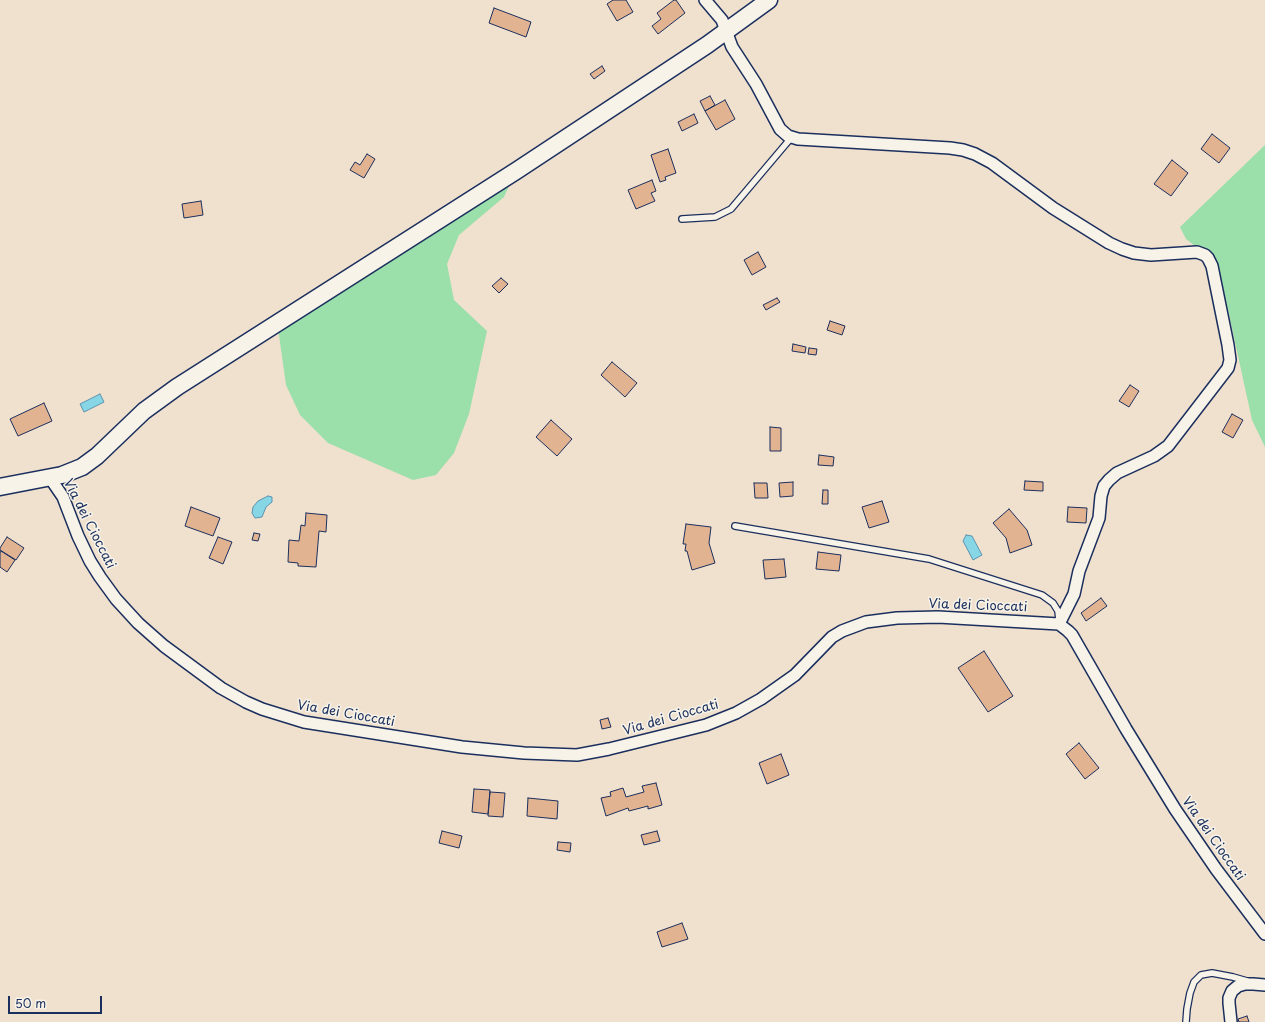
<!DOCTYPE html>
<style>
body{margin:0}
#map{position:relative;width:1265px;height:1022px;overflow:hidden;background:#f0e0ce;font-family:"Playpen Sans",sans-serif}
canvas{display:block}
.scale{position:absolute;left:8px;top:996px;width:94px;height:18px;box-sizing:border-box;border:2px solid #1b2f5e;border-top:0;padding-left:5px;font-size:12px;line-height:14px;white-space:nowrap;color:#1b2f5e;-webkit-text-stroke:3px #f7f3e8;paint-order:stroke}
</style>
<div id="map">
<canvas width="1265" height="1022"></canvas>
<div class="scale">50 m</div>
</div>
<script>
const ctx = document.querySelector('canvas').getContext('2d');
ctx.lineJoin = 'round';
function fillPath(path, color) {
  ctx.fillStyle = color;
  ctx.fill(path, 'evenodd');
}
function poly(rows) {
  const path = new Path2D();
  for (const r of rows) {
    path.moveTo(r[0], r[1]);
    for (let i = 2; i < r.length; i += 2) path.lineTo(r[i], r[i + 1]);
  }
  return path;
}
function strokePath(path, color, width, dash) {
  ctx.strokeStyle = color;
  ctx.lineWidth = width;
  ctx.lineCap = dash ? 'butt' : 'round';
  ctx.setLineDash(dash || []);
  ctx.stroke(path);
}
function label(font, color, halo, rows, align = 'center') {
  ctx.font = font + ' "Playpen Sans",sans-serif';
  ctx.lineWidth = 3;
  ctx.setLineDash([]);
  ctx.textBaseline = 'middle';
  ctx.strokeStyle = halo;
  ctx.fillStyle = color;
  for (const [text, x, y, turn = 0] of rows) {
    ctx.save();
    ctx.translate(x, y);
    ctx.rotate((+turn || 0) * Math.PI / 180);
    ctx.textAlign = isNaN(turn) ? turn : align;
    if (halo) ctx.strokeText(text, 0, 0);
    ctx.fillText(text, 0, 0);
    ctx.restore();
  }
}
fillPath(poly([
 [1265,145,1265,447,1252,420,1218,264,1186,239,1180,227],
 [509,186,504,197,459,235,447,264,454,300,487,331,469,414,454,453,436,475,413,480,328,443,300,415,286,385,278,328]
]), '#9bdfaa');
const water = poly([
 [100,394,104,402,84,412,80,404,100,394],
 [268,496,272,497,272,502,266,507,262,517,255,518,252,513,253,507,258,501,268,496],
 [966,535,972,536,982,555,973,560,963,541,966,535]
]);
fillPath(water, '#87d6e5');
strokePath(water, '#5c93af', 1);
const building = poly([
 [613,0,626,0,633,12,617,21,607,4,613,0],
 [674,0,676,0,685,13,658,34,652,26,661,19,657,13,674,0],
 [494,8,531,22,526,37,489,23,494,8],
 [602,66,605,71,594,79,590,74,602,66],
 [710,96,715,105,705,111,700,101,710,96],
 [725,100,735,119,716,130,705,111,725,100],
 [694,114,698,123,682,131,678,122,694,114],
 [1212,134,1230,148,1219,163,1201,149,1212,134],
 [668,149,676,173,665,177,666,180,660,182,651,155,668,149],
 [367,154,375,159,364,178,350,170,355,162,360,165,367,154],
 [1172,160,1188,173,1171,196,1154,184,1172,160],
 [652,180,656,191,651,193,655,201,636,209,628,190,652,180],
 [201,201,203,215,184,218,182,204,201,201],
 [758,252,766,267,752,275,744,260,758,252],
 [501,278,508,284,499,293,492,286,501,278],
 [777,298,780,302,766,310,763,305,777,298],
 [830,321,845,326,842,335,827,330,830,321],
 [793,344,806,347,805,353,792,351,793,344],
 [809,348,817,349,816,355,808,354,809,348],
 [612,362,637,383,625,397,601,375,612,362],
 [1130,385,1139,391,1129,407,1119,401,1130,385],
 [44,403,52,421,18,436,10,419,44,403],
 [1232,414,1243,420,1233,438,1222,432,1232,414],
 [551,420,572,439,557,456,536,437,551,420],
 [770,427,781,428,781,451,770,451,770,427],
 [819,455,834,457,833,466,818,465,819,455],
 [1025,481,1043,482,1043,491,1024,490,1025,481],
 [793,482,793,496,780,497,779,483,793,482],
 [754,483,767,483,768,498,755,498,754,483],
 [823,490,828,490,828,504,822,504,823,490],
 [882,501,889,522,869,528,862,507,882,501],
 [191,507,220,518,213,536,185,526,191,507],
 [1068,507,1087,508,1086,523,1067,522,1068,507],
 [1009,509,1027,530,1032,545,1010,553,1006,538,993,523,1009,509],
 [306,513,327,515,326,532,319,531,316,567,298,566,298,563,288,562,289,540,299,541,301,525,305,526,306,513],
 [686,524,711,527,709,543,715,563,692,570,687,551,685,551,686,544,683,544,686,524],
 [254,533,260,534,258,541,252,540,254,533],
 [7,537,24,548,16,560,0,550,0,548,7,537],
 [218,537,232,542,223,564,209,558,218,537],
 [1,551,15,560,7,572,0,567,0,553,1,551],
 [818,552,841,555,839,571,816,569,818,552],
 [784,559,786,577,765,579,763,560,784,559],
 [1101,598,1107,606,1086,621,1081,613,1101,598],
 [984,651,1013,696,988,712,958,668,984,651],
 [608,718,611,727,602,729,600,720,608,718],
 [1079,743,1099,768,1085,779,1066,754,1079,743],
 [781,754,789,775,767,784,759,763,781,754],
 [656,783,662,805,648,809,648,806,629,811,628,808,606,816,601,798,611,796,610,792,623,788,626,797,644,792,642,786,656,783],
 [474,789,490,790,488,814,472,812,474,789],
 [490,792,505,793,503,817,488,816,490,792],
 [528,798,558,801,557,819,527,816,528,798],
 [442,831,462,836,459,848,439,843,442,831],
 [657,831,660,841,644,845,641,835,657,831],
 [558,842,571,843,570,852,557,850,558,842],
 [682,923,688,939,662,947,657,932,682,923],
 [1247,1016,1249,1022,1239,1022,1238,1019,1247,1016]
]);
fillPath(building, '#e1b391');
strokePath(building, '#1b2f5e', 1);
const lane = poly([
 [682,219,715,217,731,209,791,138],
 [735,526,929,559,1042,595,1053,603,1058,611,1059,620],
 [1186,1022,1187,1009,1190,993,1194,982,1201,975,1212,973,1233,977,1247,981]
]);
const street = poly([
 [705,0,722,20,732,47,756,84,780,129,788,136,798,139,950,148,963,150,975,154,992,163,1053,208,1109,243,1122,249,1134,253,1151,255,1197,252,1205,255,1208,258,1212,266,1228,345,1230,360,1228,368,1168,446,1154,456,1117,473,1109,480,1104,486,1101,496,1099,518,1079,571,1074,594,1059,624],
 [50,478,63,497,78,536,90,561,100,577,116,599,138,623,164,646,221,688,246,702,262,709,304,722,462,747,524,753,577,755,609,749,706,725,736,713,761,699,795,675,832,637,842,631,866,622,897,618,938,617,1059,624,1068,631,1072,635,1126,729,1175,809,1216,869,1265,934],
 [1231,1022,1229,1003,1229,998,1232,991,1238,986,1245,984,1253,984,1265,985]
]);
const secondary = poly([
 [0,487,62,475,82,467,97,456,144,411,177,387,516,171,707,45,769,0]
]);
strokePath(lane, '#1b2f5e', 8);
strokePath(street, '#1b2f5e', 14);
strokePath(secondary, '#1b2f5e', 19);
strokePath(lane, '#f7f3e8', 5.5);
strokePath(street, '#f7f3e8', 11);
strokePath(secondary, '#f7f3e8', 16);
label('13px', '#1b2f5e', '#f7f3e8', [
 ["Via dei Cioccati",89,524,63],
 ["Via dei Cioccati",978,606,2],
 ["Via dei Cioccati",346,714,10],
 ["Via dei Cioccati",671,718,-16],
 ["Via dei Cioccati",1213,839,55]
]);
</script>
